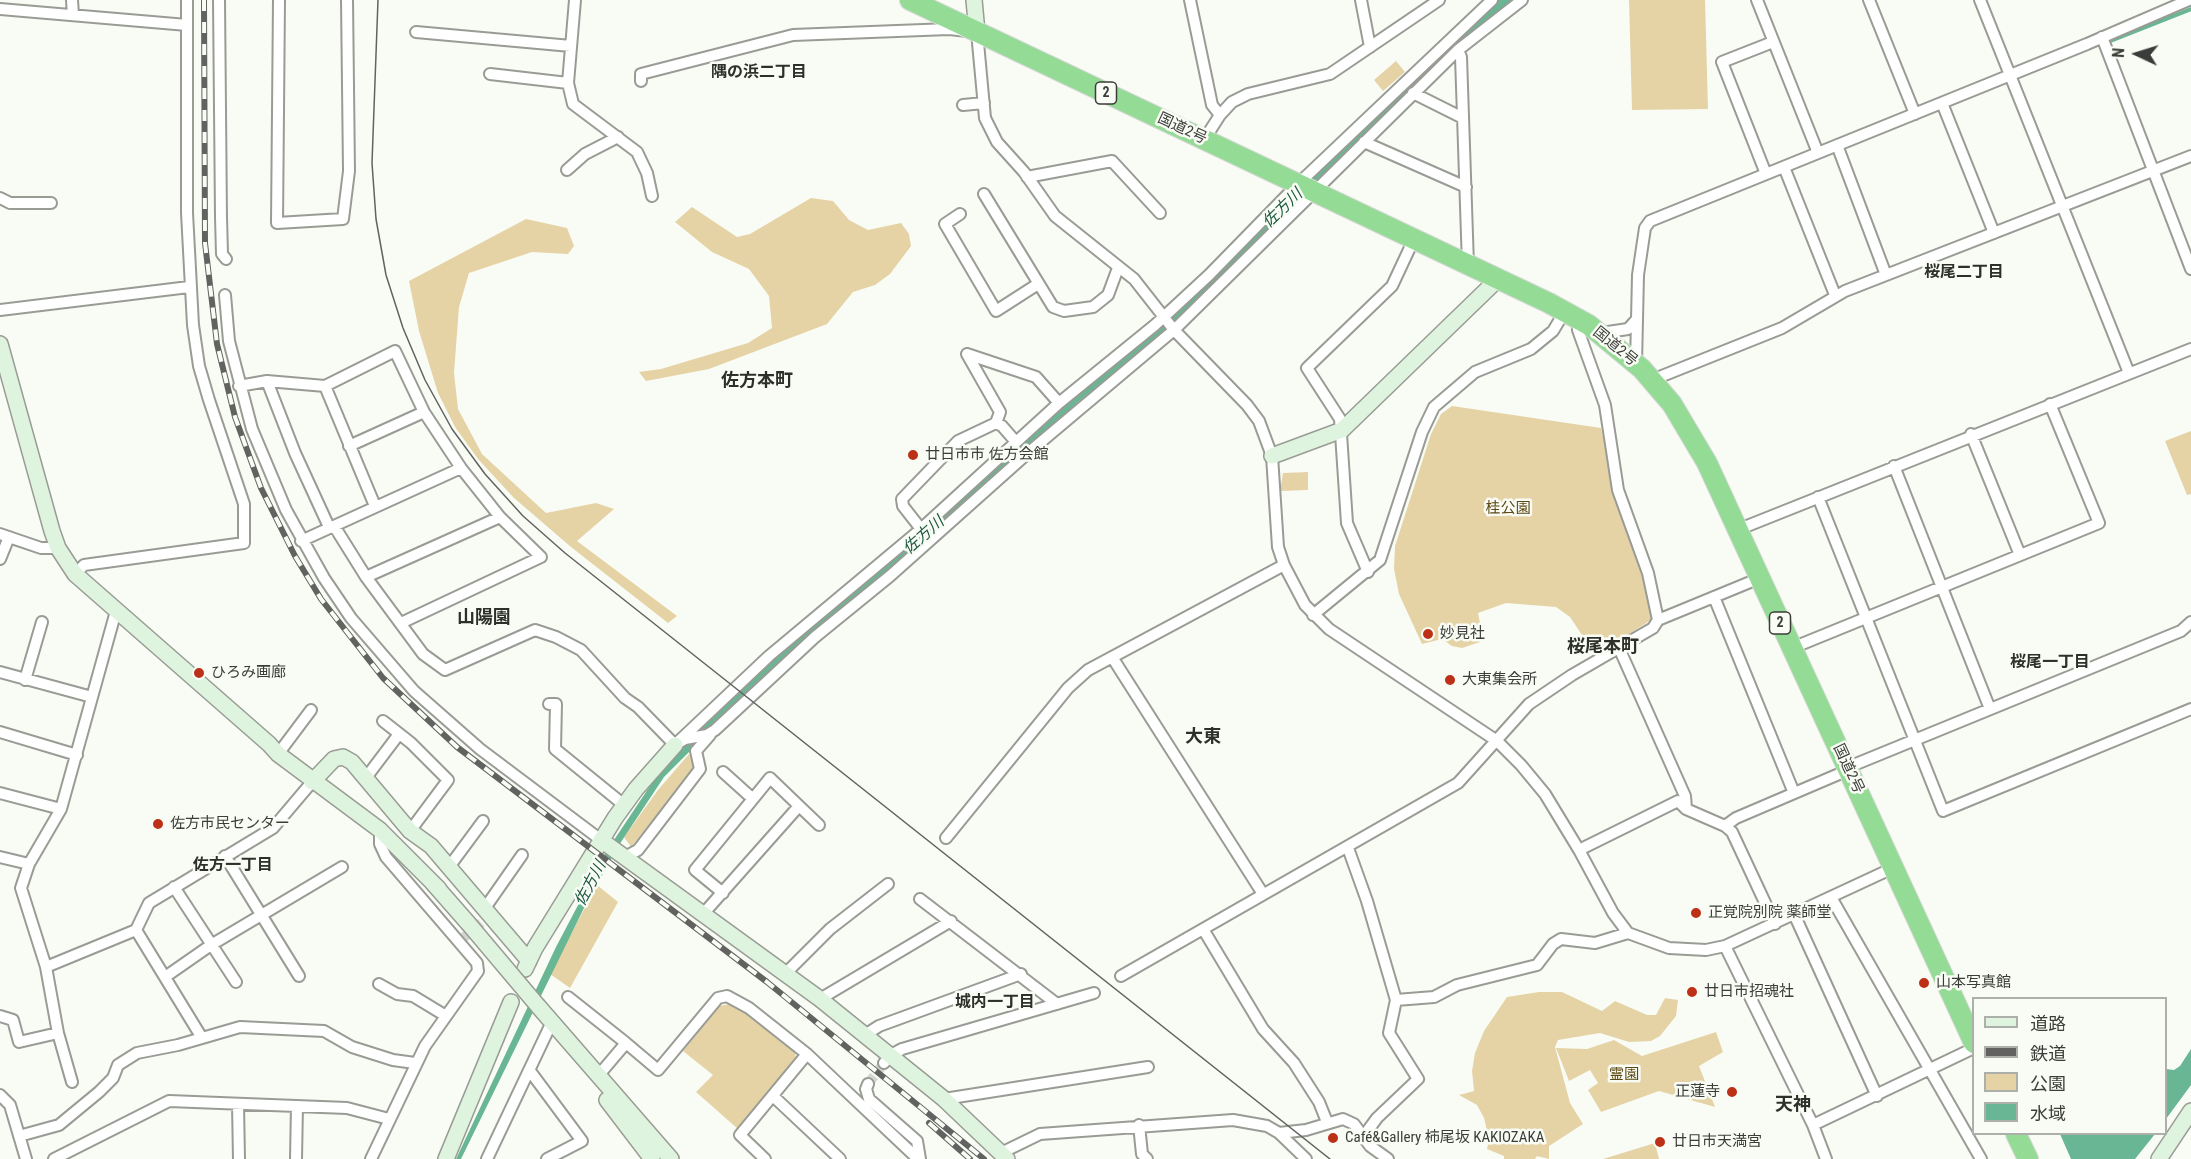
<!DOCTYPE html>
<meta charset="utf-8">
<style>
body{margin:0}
#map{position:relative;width:2191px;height:1159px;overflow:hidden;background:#f9fcf5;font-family:"Roboto Condensed","Noto Sans JP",sans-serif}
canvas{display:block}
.legend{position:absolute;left:1972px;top:997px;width:195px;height:138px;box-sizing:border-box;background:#f9fcf5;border:2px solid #adb0aa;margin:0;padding:8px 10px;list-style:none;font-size:18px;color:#3c3d3a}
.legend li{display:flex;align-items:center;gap:12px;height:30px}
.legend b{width:30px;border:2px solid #adb0aa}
.north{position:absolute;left:2107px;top:24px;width:60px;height:60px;-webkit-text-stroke:4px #f9fcf5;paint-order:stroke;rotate:274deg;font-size:16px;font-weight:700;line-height:24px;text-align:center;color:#3c3d3a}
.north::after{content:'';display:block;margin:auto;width:21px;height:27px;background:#3c3d3a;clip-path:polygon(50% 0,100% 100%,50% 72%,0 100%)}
</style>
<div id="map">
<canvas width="2191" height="1159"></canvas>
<ul class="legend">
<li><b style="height:8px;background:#dff4df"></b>道路</li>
<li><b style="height:8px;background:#626360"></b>鉄道</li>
<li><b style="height:16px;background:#e5d3a6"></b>公園</li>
<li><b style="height:16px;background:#68b693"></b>水域</li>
</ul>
<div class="north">N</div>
</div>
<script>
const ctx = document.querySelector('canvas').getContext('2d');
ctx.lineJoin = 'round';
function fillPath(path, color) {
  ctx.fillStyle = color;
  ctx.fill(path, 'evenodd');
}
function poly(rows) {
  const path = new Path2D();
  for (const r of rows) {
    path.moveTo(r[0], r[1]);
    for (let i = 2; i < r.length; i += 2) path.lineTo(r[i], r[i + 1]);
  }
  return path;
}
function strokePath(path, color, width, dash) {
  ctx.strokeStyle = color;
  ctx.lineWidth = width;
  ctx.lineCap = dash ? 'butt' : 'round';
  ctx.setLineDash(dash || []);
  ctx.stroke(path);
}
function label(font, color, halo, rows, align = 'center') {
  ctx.font = font + ' "Roboto Condensed","Noto Sans JP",sans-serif';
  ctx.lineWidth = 5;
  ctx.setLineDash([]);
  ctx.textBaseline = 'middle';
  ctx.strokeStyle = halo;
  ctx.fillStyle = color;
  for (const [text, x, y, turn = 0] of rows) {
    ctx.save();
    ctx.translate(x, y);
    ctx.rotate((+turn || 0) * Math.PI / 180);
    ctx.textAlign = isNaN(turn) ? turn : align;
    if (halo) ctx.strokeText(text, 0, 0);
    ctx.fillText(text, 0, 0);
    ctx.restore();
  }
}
fillPath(poly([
 [1629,0,1705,0,1708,109,1632,110],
 [1396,61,1405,72,1383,91,1374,80],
 [811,198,833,201,849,220,868,230,901,223,909,234,911,246,890,274,875,285,853,292,827,324,709,369,646,381,639,372,661,369,748,343,772,328,769,296,749,269,712,252,675,222,692,207,737,237,750,234],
 [526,219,567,228,574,246,568,254,532,252,469,273,459,307,454,373,458,409,482,454,546,513,596,503,614,509,577,541,677,616,668,623,571,547,514,498,478,459,455,427,438,393,419,331,409,281],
 [1452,406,1601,428,1618,501,1645,575,1651,620,1602,651,1584,638,1570,617,1556,607,1506,603,1478,613,1482,633,1480,642,1462,648,1452,646,1442,639,1422,644,1399,594,1394,569,1395,546,1431,434,1441,414],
 [2191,431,2191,494,2187,495,2165,441],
 [1308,472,1308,490,1280,491,1283,473],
 [689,754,694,769,631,847,624,837,658,790],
 [597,885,618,902,570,988,550,974],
 [1539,992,1562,992,1602,1011,1615,1001,1647,1015,1656,1015,1665,998,1678,1000,1676,1016,1660,1036,1651,1041,1629,1042,1600,1033,1558,1040,1555,1047,1570,1103,1583,1124,1549,1146,1549,1159,1537,1156,1535,1159,1504,1159,1504,1156,1487,1149,1489,1139,1484,1118,1477,1105,1459,1095,1474,1091,1472,1071,1475,1053,1484,1031,1507,997],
 [729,1004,745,1012,794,1049,796,1057,738,1129,696,1092,713,1075,683,1051,719,1006],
 [1716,1032,1723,1052,1699,1066,1715,1107,1659,1091,1601,1112,1588,1090,1598,1083,1590,1070,1569,1081,1556,1048,1587,1049,1614,1040,1642,1056],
 [1655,1143,1659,1159,1603,1159]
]), '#e5d3a6');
fillPath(poly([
 [1499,0,1512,0,1424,77,1277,224,1160,335,1078,402,926,540,774,667,664,777,619,845,585,906,461,1159,456,1159,556,947,606,852,658,774,681,746,758,672,1073,397,1155,330,1261,230,1365,125],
 [2191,1049,2191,1085,2166,1119,2166,1069,2174,1070,2180,1066],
 [2060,1134,2155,1134,2135,1159,2071,1159]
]), '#68b693');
strokePath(poly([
 [2108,42,2191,9]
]), '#68b693', 4);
strokePath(poly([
 [462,939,487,918],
 [868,1084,884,1063]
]), '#d3d6d0', 10, [10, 5]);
const street = poly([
 [72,0,73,15],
 [219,0,221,217,222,254,226,259],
 [279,0,277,223,343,219,349,171,347,0],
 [575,0,568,83,573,104,637,152,647,173,652,196],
 [1190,0,1212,105,1220,115],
 [1361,0,1370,47],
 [1757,0,1818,153],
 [1869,0,1915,114],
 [1980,0,2129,373],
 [0,9,187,25],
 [416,32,571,46],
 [2102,37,2191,269],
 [1458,50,1461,57,1468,265],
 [490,74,568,83],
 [641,81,641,74,793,35,949,29,977,32,985,118,997,142,1024,172,1055,216,1134,279,1174,330,1247,405,1259,421,1272,456,1278,547,1284,565,1305,605,1329,629,1497,741,1521,765,1545,794,1579,850,1613,913,1628,933,1669,948,1706,950,1725,946,1893,868],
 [1413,93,1463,118],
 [1942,103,1994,233],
 [963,105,984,103],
 [1204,140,1220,115,1232,102,1248,94,1330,74,1439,0],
 [1364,142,1466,187],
 [1837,145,1886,275],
 [1784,167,1835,295],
 [567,170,585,154,618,137],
 [1766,174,1722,62,1773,42],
 [1027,177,1112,161,1160,213],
 [984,194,1053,307,1064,311,1093,307,1108,295,1118,268],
 [0,198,10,203,51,203],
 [960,214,945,224,996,311,1038,284],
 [225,295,229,341,252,429,286,510,324,578,351,618,414,691,480,749,601,840],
 [0,310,189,287],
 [1579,319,1578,330,1605,405,1618,490,1648,573,1658,620],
 [1601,333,1628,329,1637,319],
 [967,354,1036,377,1059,403],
 [967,354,1000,412,996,423],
 [1636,364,1638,275,1645,228,1650,221,2087,44,2189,0],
 [1652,380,1782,328,1845,291,2191,156],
 [267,381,295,453,329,527,336,529,366,577,423,654,445,670,535,630,556,637,581,650,625,698,638,707,675,745],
 [239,386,267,381,325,386,395,351,424,412,461,468,500,517,541,557,401,623],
 [325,386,375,506],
 [1971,434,2020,555],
 [349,446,424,412],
 [1894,466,1990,709],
 [1818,497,1943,811,2191,709],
 [921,529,903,506,902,499,958,441,996,423,1002,426,1016,442],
 [1737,530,2191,349],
 [0,534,41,548,58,548],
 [301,541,461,468],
 [0,559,9,537],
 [1368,572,1347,523,1340,419,1307,368,1392,286,1414,239],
 [75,574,84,565,244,543,244,504,209,400,199,366,193,325,187,213,187,0],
 [366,577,500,517],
 [1714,597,1794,793],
 [1313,615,1380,560,1422,432,1434,407,1475,372,1531,349,1553,331,1565,311],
 [1619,648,1685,796,1686,809],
 [1792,648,2099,523,2050,404],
 [1112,657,1263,894],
 [0,672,92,697],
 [25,680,42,622],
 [549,704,556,704,555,749,624,805],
 [383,721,411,743,448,780,410,831],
 [0,732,77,755],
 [679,741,769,656,921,529,1059,403,1155,325,1209,275,1298,184,1492,0],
 [675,745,685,739,707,735,715,730,815,637,890,576,1029,452,1174,330,1458,50,1522,0],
 [278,754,311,710],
 [723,772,753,799],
 [365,779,399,734],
 [0,793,61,809],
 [1725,826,1736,818,1839,774,1856,764,2181,631,2191,622],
 [946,838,1068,688,1088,670,1284,565],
 [1348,848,1367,901,1396,1000],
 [1579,850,1678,801,1686,809,1725,826,1732,832,1775,924],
 [225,856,299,976],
 [627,856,638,850,700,769,696,751,710,735],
 [0,857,29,864],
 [449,867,483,821],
 [174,887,236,982],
 [723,893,695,870,770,778,819,825],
 [920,899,1057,1004],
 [1832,899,1981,1159],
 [485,908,522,855],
 [704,913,799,806],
 [1794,914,1877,1096],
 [1203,929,1263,1029,1294,1063,1319,1102,1327,1122],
 [136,930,202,1038],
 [1725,946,1813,1125,1826,1159],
 [46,967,136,930,149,903,273,828,312,782],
 [785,974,830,929,888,884],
 [1121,976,1458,783,1529,704,1572,675,1653,628,1658,620,1760,578],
 [165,977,211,945,342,867],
 [379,984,397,994,413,996,446,1016],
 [568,997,626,1043],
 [820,999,951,921],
 [0,1016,13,1020,19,1042,58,1033],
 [865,1035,879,1026,1021,974],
 [884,1063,891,1055,902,1049,1094,993],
 [530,1071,582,1141,547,1159],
 [598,1076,626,1043,658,1070,718,998,727,996,749,1008,807,1054],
 [72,1082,58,1033,46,967,21,888,29,864,61,809,116,611],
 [868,1084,866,1089,869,1099,917,1141,920,1159],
 [0,1095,10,1105,26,1159],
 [773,1096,840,1159],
 [944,1099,1148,1067],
 [238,1104,239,1159],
 [1139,1125,1142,1154,1147,1159],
 [1813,1125,1974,1048],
 [1279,1133,1306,1130,1343,1119,1354,1124,1370,1146,1388,1159],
 [19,1136,59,1125,99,1092,113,1078,118,1065,137,1053,178,1045,240,1027,324,1031,352,1047,393,1060,415,1063],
 [1363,1137,1377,1118,1418,1079,1389,1033,1396,1000,1434,997,1457,985,1537,965,1553,944,1561,939,1595,943,1628,933],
 [1001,1153,1040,1134,1233,1120,1267,1126,1279,1133,1306,1159],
 [54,1159,169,1101,347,1108,389,1119],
 [296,1159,297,1106],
 [371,1159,425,1046,478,971,477,963,386,857,380,844,380,830],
 [487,1159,551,1024],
 [765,1159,740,1135,807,1054,918,1159]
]);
const secondary = poly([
 [974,0,977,32],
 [0,344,52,531,58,548,75,574,269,744,278,754,380,830,439,889],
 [1272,456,1342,430,1498,279],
 [312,782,334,759,343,757,352,762,410,831,431,846,529,961],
 [601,840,820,999,944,1099,1007,1159],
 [432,882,468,923],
 [525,969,535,948,615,818,636,789,675,745],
 [538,1006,671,1159],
 [607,1100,652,1159],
 [446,1159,511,1002],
 [2159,1159,2191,1111]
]);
const highway = poly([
 [910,0,1549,303,1589,325,1642,369,1672,404,1707,463,1974,1043],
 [2016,1134,2028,1159]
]);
strokePath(street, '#999c95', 14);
strokePath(secondary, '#999c95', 18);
strokePath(highway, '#d8d8d8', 22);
strokePath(street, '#fff', 10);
strokePath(secondary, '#dff4df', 15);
strokePath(highway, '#94db95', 20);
strokePath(poly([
 [378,0,372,163,376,219,386,275,403,328,425,380,452,429,485,474,523,516,565,553,1330,1159]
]), '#626360', 1.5);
const rail = poly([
 [204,0,205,243,217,344,235,417,261,488,295,556,321,599,383,678,457,747,767,982,984,1159],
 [929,1123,970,1159]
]);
strokePath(rail, '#626360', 6);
strokePath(rail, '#f9fcf5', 4, [11]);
const secondaryBridge = poly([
 [468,923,538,1006]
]);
strokePath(secondaryBridge, '#999c95', 18, []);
strokePath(secondaryBridge, '#dff4df', 15);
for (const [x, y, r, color] of [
 [913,455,6,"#bc3017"],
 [1428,634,6,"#bc3017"],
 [199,673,6,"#bc3017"],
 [1450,680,6,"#bc3017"],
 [158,824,6,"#bc3017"],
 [1696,913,6,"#bc3017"],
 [1924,983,6,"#bc3017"],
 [1692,992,6,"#bc3017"],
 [1732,1092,6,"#bc3017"],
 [1333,1138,6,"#bc3017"],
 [1660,1142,6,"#bc3017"]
]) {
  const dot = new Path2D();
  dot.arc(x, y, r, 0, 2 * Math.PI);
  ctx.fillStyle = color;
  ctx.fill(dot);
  strokePath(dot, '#f9fcf5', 2);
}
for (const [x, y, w] of [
 [1106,93,21],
 [1780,623,21]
]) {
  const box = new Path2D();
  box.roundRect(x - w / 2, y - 11, w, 22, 4.5);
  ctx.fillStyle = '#f9fcf5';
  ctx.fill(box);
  strokePath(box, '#3c3d3a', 1.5);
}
label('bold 14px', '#3c3d3a', null, [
 ["2",1106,93],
 ["2",1780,623]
]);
label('15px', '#3c3d3a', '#f9fcf5', [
 ["国道2号",1182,129,25],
 ["国道2号",1615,347,39],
 ["国道2号",1848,769,65]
]);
label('15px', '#3c3d3a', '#f9fcf5', [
 ["廿日市市 佐方会館",925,455],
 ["妙見社",1440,634],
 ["ひろみ画廊",211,673],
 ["大東集会所",1462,680],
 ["佐方市民センター",170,824],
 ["正覚院別院 薬師堂",1708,913],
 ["山本写真館",1936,983],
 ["廿日市招魂社",1704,992],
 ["正蓮寺",1720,1092,"right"],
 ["Café&Gallery 柿尾坂 KAKIOZAKA",1345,1138],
 ["廿日市天満宮",1672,1142]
], 'left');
label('15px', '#5b4812', '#f9fcf5', [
 ["桂公園",1508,509],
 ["霊園",1624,1075]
]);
label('bold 16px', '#2c2f2a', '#f9fcf5', [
 ["隅の浜二丁目",759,73],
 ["桜尾二丁目",1964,273],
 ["桜尾一丁目",2050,663],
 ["佐方一丁目",233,866],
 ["城内一丁目",995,1003]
]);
label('italic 16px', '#1b5740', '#f9fcf5', [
 ["佐方川",1283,209,-44],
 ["佐方川",924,536,-41],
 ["佐方川",591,884,-62]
]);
label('bold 18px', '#2c2f2a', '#f9fcf5', [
 ["佐方本町",757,381],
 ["山陽園",484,618],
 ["桜尾本町",1603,647],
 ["大東",1203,737],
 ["天神",1793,1105]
]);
</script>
